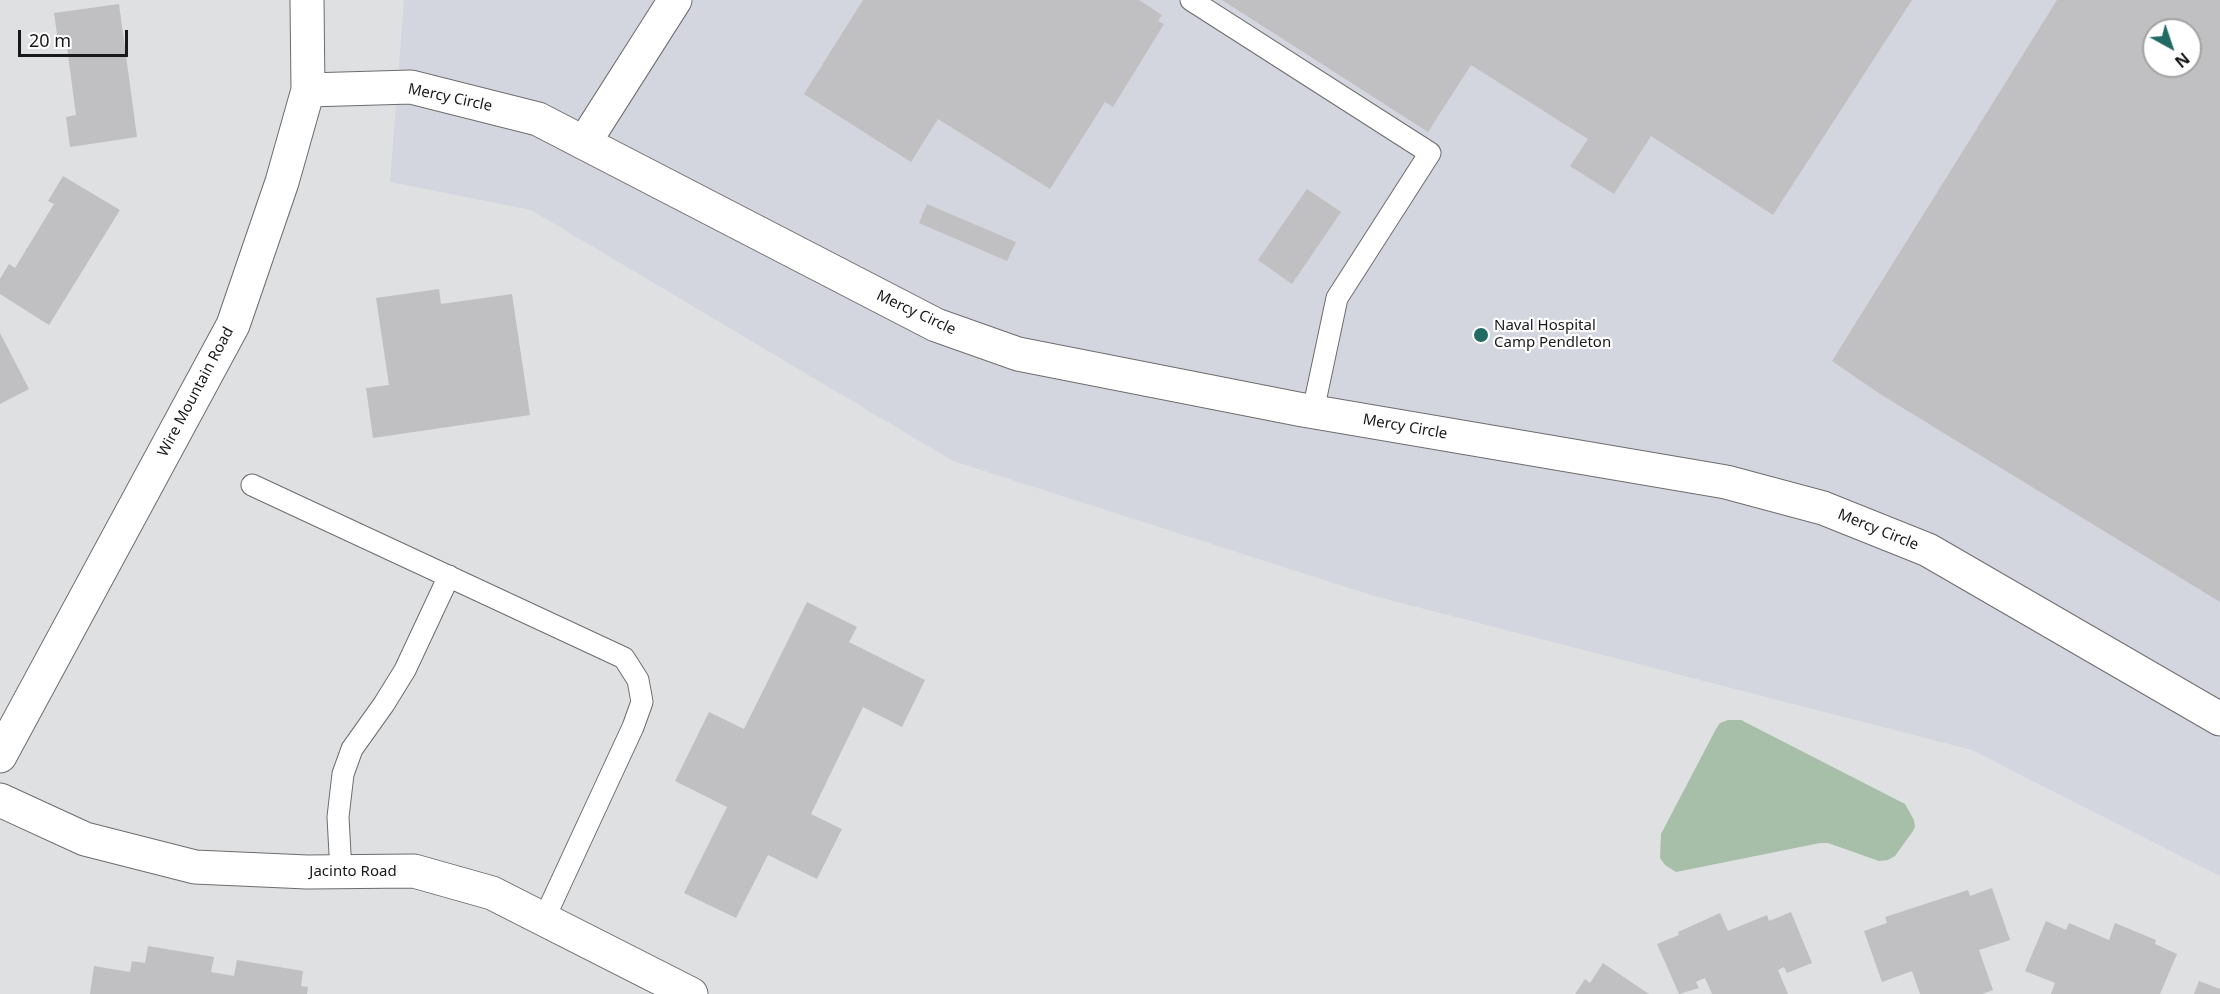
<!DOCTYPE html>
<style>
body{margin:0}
#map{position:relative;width:2220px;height:994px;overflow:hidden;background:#dfe0e2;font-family:"Noto Sans",sans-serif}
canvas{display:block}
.north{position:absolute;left:2142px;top:18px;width:60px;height:60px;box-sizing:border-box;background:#fff;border:2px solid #a3a3a3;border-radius:50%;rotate:140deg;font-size:16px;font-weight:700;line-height:24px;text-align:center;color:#19191a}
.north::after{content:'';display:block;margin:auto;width:21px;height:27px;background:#216b64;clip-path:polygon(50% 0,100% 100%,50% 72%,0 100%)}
.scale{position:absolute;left:18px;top:30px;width:110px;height:27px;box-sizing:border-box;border:3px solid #19191a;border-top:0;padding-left:8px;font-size:18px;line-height:21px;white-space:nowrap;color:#19191a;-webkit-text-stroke:4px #fff;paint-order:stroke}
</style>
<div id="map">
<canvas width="2220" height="994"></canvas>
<div class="north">N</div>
<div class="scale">20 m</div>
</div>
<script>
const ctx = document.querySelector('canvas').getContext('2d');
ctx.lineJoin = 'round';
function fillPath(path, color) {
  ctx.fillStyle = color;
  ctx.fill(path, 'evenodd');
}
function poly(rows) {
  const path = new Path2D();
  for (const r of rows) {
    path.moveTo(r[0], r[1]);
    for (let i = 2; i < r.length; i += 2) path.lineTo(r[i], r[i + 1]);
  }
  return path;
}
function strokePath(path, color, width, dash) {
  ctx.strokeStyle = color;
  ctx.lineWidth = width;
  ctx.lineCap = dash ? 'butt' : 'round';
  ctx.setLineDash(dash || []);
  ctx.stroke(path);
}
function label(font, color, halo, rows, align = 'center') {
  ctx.font = font + ' "Noto Sans",sans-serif';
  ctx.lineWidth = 4.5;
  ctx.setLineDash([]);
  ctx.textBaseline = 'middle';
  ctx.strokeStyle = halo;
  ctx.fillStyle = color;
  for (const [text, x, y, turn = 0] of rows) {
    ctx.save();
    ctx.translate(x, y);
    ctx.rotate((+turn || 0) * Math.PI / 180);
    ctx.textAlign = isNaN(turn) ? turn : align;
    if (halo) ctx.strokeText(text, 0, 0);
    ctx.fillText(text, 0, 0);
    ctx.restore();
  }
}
fillPath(poly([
 [404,0,2220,0,2220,876,1972,750,1374,596,953,461,531,210,390,182],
 [2154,30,2190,30,2190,66,2154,66]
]), '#d4d6df');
fillPath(poly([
 [1728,720,1741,720,1905,804,1914,820,1915,827,1913,831,1895,856,1888,860,1879,861,1828,843,1820,843,1676,872,1665,865,1660,858,1661,834,1716,729,1720,723]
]), '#a7bea9');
fillPath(poly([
 [863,0,1139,0,1162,15,1158,21,1164,24,1113,107,1105,102,1050,189,938,119,911,162,804,94],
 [1222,0,1912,0,1773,215,1651,136,1614,194,1570,166,1588,139,1471,65,1428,132],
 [2057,0,2220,0,2220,602,1880,394,1832,361],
 [2154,30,2190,30,2190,66,2154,66],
 [119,4,137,137,70,147,66,117,76,115,66,40,58,41,54,13],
 [63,176,120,210,49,325,0,294,0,279,9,264,15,268,54,204,48,201],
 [1307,189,1341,212,1292,284,1258,260],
 [927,204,1016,242,1007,261,919,223],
 [439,289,441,304,512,294,530,415,373,438,366,388,389,385,376,298],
 [0,333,29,389,0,404],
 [807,602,857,627,849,642,925,680,902,727,863,707,811,814,842,829,817,879,768,855,736,918,684,893,727,807,675,781,709,712,744,729],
 [1992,888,2010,940,1979,950,1993,990,1982,994,1920,994,1912,971,1882,982,1864,931,1887,923,1885,917,1968,890,1970,896],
 [1791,912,1812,963,1787,973,1784,967,1778,970,1788,994,1712,994,1705,978,1696,982,1699,988,1679,994,1657,944,1679,935,1678,932,1720,913,1728,931,1767,915,1769,921],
 [2046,921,2066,930,2069,923,2109,940,2115,923,2156,940,2155,944,2177,954,2160,994,2051,994,2055,983,2025,971],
 [148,946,214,957,211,972,234,976,237,960,303,971,301,986,308,987,307,994,90,994,94,966,130,972,132,961,145,963],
 [1603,963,1649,994,1575,994,1585,979,1590,983],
 [2199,981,2220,989,2220,994,2194,994]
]), '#c0bfc1');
const lane = poly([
 [1191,0,1430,153,1337,298,1313,411],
 [252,485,624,658,638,680,642,702,633,727,544,919],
 [341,872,338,817,343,774,352,749,384,704,405,670,449,576]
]);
const secondary = poly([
 [308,90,411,87,538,119,936,325,1018,354,1303,410,1726,482,1823,508,1928,550,2220,719],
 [584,143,675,0],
 [0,756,233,325,282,182,308,90,307,0],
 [0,800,85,839,195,867,307,872,414,871,492,893,691,994]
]);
strokePath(lane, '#6d6d6f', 23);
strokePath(secondary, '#6d6d6f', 35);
strokePath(lane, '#fff', 21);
strokePath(secondary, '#fff', 33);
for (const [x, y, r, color] of [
 [1481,335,8,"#216b64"]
]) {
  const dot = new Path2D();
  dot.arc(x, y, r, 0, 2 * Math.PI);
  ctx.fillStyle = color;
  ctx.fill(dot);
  strokePath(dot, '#fff', 2);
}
label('15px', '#19191a', '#fff', [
 ["Mercy Circle",450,98,12],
 ["Mercy Circle",916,313,25],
 ["Wire Mountain Road",196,392,-62],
 ["Mercy Circle",1405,427,10],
 ["Mercy Circle",1878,530,22],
 ["Jacinto Road",353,872]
]);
label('15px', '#19191a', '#fff', [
 ["Naval Hospital",1494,326],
 ["Camp Pendleton",1494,343]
], 'left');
</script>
